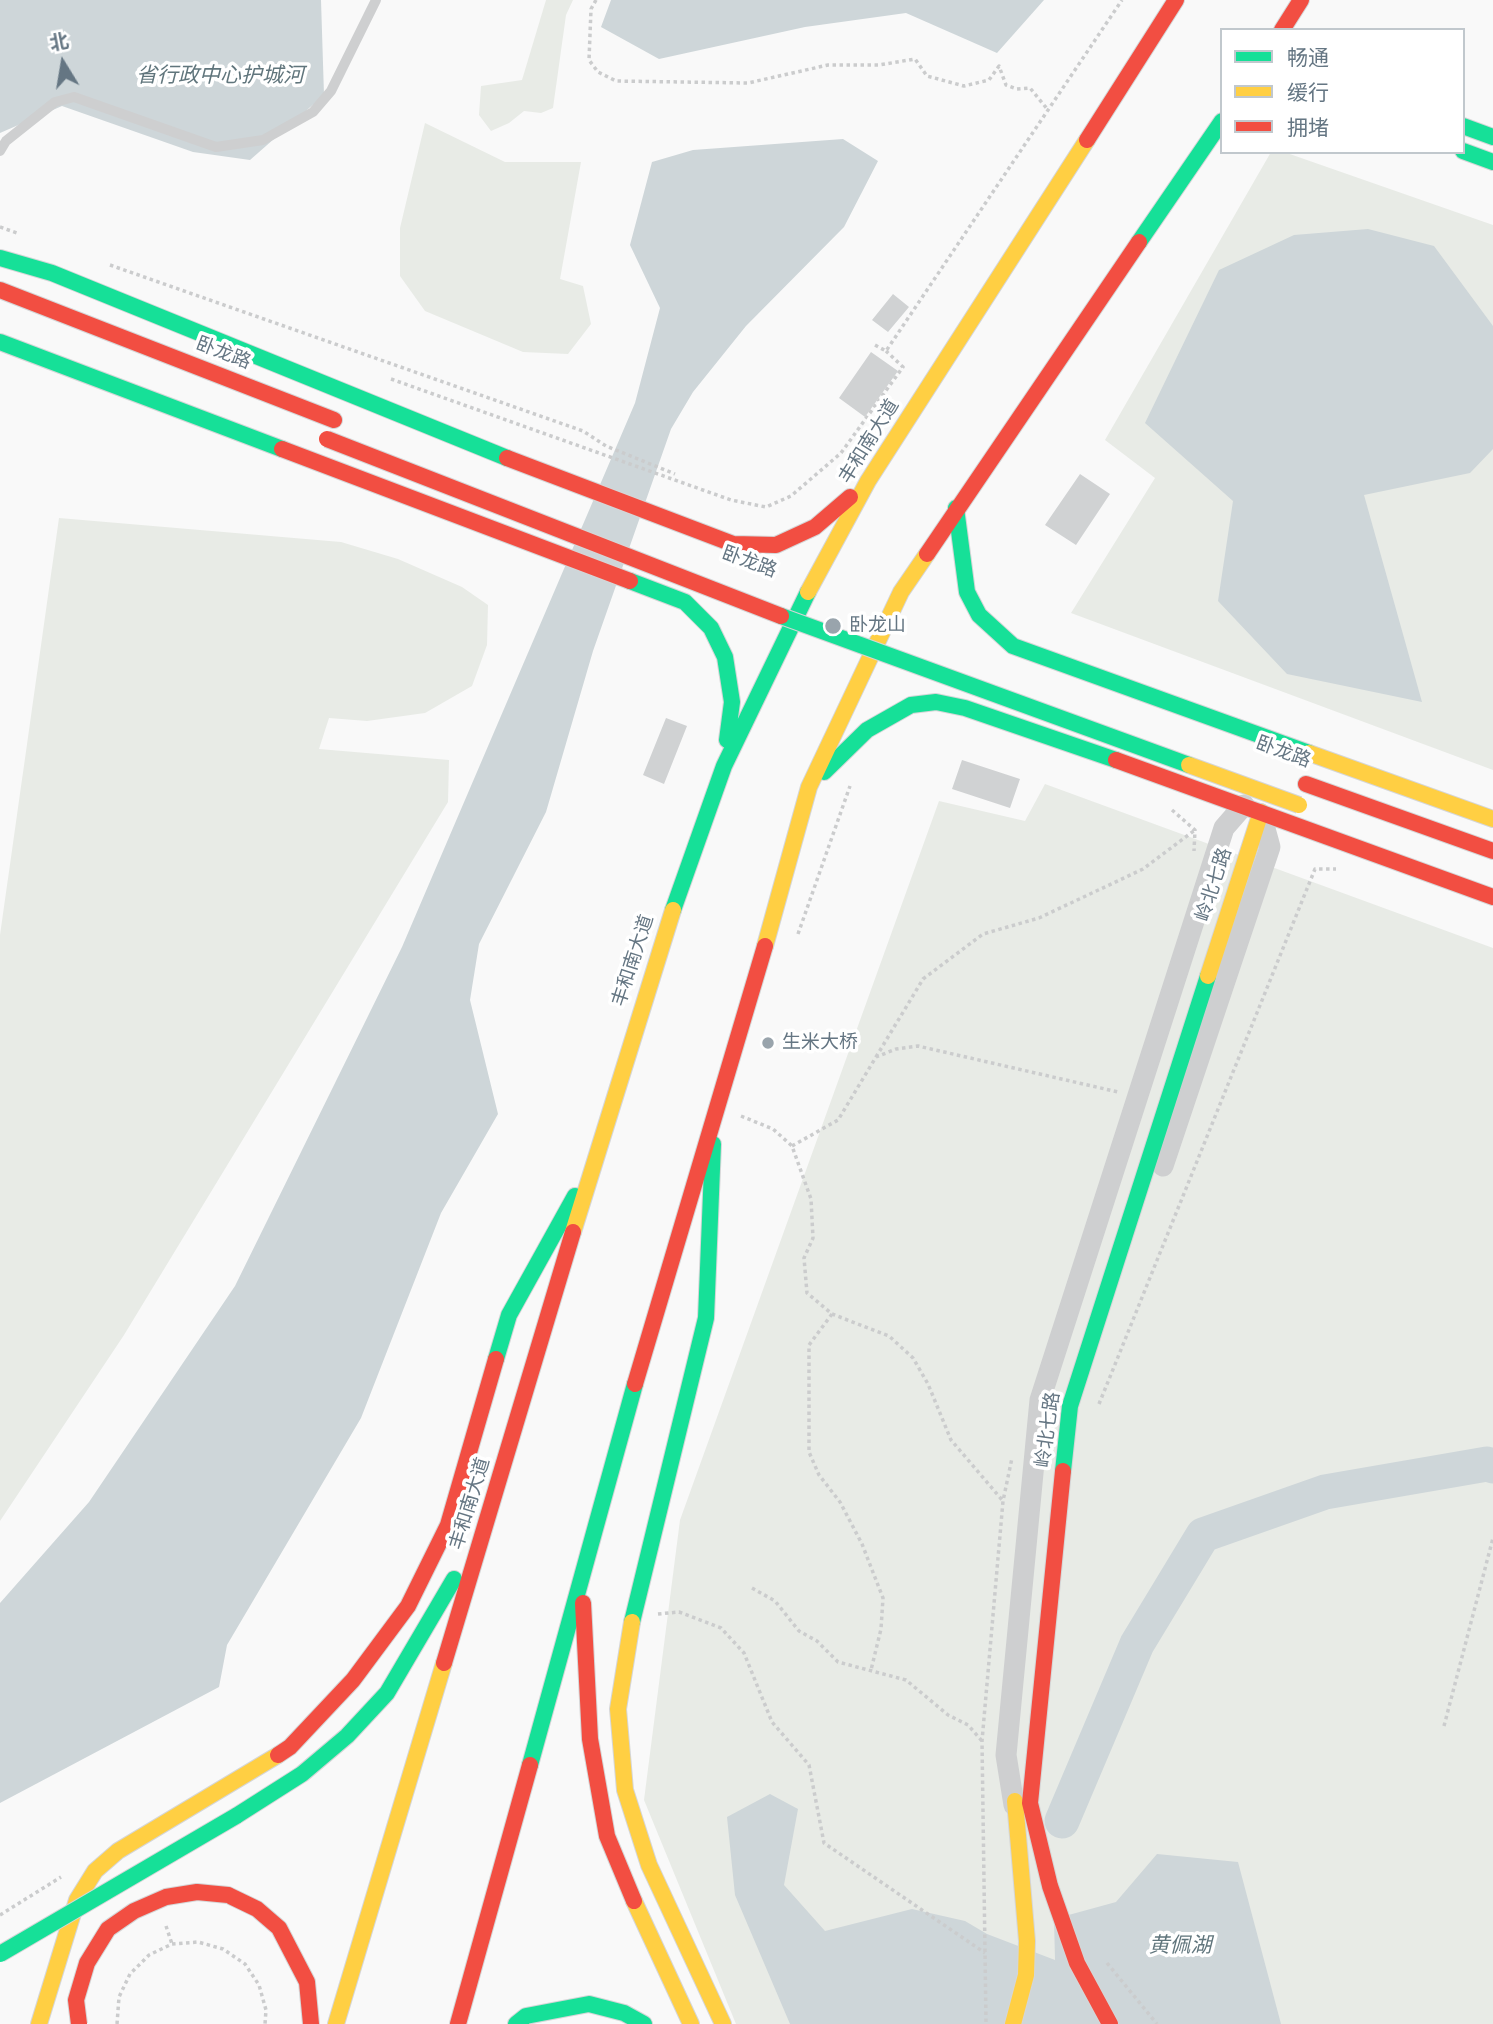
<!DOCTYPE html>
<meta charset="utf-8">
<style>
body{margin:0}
#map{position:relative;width:1493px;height:2024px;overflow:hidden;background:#f9f9f9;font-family:"Nunito Sans","Noto Sans SC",sans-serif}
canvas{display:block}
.legend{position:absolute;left:1220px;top:28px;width:245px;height:126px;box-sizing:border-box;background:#fff;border:2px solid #c1c8cd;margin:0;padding:9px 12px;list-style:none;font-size:21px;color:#657683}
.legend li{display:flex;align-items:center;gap:14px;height:35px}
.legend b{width:35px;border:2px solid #c1c8cd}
.north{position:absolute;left:28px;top:28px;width:70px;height:70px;-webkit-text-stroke:5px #fff;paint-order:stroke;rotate:349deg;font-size:19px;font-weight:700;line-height:28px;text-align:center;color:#657683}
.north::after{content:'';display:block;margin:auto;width:24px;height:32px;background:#657683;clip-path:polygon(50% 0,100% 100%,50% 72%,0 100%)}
</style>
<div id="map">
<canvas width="1493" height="2024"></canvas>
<ul class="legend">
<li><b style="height:9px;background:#16e098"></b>畅通</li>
<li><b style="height:9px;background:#ffcf43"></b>缓行</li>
<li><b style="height:9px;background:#f24e42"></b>拥堵</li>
</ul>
<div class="north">北</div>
</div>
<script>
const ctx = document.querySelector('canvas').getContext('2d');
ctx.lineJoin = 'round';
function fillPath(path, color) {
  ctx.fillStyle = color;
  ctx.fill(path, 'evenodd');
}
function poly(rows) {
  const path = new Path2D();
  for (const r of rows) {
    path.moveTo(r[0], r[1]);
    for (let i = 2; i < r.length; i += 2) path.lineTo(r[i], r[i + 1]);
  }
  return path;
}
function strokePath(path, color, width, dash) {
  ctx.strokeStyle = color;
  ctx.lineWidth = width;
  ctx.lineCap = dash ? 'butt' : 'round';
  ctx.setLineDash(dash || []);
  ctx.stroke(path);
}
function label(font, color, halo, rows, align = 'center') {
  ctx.font = font + ' "Nunito Sans","Noto Sans SC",sans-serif';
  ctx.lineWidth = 7;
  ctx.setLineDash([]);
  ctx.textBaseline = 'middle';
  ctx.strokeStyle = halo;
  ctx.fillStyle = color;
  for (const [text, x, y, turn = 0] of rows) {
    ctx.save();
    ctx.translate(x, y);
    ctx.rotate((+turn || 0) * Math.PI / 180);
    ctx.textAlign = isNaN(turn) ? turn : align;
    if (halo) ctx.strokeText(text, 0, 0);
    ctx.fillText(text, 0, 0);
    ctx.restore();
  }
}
fillPath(poly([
 [546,0,573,0,566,15,553,108,541,113,524,111,509,123,491,131,479,115,481,86,522,80],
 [425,123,505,162,581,162,560,279,583,286,591,324,568,354,523,352,425,311,400,276,400,228],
 [1271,152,1284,152,1493,225,1493,770,1071,613,1155,478,1105,440],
 [59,518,341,542,398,559,462,587,488,605,487,645,472,686,425,713,367,721,329,718,319,749,449,760,448,802,124,1335,0,1521,0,935],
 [1045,784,1493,948,1493,2024,736,2024,644,1800,680,1520,939,801,1025,821]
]), '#e8ebe6');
fillPath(poly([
 [0,0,321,0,324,95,250,160,193,152,62,106,0,133],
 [611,0,1044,0,997,53,906,13,805,27,659,59,601,27],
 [843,139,878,161,844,227,746,326,693,392,671,429,593,651,546,812,479,944,470,1000,498,1114,441,1213,361,1418,227,1645,219,1687,0,1803,0,1603,89,1502,235,1286,402,947,635,403,660,308,630,245,652,162,693,150],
 [1368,229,1434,246,1493,326,1493,449,1470,473,1364,495,1422,702,1287,674,1218,601,1233,501,1145,423,1219,270,1294,235],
 [770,1794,798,1809,784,1885,825,1931,912,1909,965,1921,987,1934,1055,1960,1054,1919,1116,1902,1157,1854,1238,1862,1281,2024,790,2024,735,1895,727,1817]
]), '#ced6d9');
strokePath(poly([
 [1062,1821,1137,1644,1203,1535,1325,1492,1487,1464,1493,1466]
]), '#ced6d9', 35);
fillPath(poly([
 [893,294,909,307,888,332,872,320],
 [871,352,898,371,865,417,839,398],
 [1080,474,1110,494,1076,545,1045,525],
 [666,718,687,726,664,784,643,775],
 [962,760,1020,779,1010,808,952,789]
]), '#d0d2d3');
const fast = poly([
 [1463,126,1493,137],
 [1463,151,1493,162],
 [1139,242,1222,121],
 [0,258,52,273,507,458],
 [0,342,282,449],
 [956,508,967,592,979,615,1013,646,1309,753],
 [630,581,685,602,711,628,725,657,732,702,727,740],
 [824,772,867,730,911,705,936,702,965,708,1116,760],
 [673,910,724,766,808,592],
 [496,1359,509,1315,575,1196],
 [1063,1471,1070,1406,1208,976],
 [632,1622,706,1318,713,1144],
 [530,1765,635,1384],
 [236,1816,302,1774,347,1736,387,1693,454,1579],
 [516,2024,526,2016,589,2004,624,2013,644,2024]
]);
const slow = poly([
 [808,592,868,481,1087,140],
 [1309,753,1493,819],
 [765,946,809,787,901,592,927,554],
 [1208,976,1261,812],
 [573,1232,673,910],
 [632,1622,618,1709,625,1790,649,1865,723,2024],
 [634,1901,691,2024],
 [39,2024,77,1900,95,1871,118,1851,278,1755],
 [336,2024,444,1663],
 [1013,2024,1026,1975,1027,1941,1015,1801]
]);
const jam = poly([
 [1282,30,1301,0],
 [1087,140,1176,0],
 [0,290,334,420],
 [282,449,630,581],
 [507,458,733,544,776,545,815,527,850,497],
 [927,554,1139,242],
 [1116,760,1493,897],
 [1306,784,1493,851],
 [635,1384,765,946],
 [1063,1471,1030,1803,1050,1886,1077,1963,1110,2024],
 [583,1603,590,1739,607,1836,634,1901],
 [444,1663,573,1232],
 [278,1755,290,1747,353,1680,408,1606,448,1525,496,1359],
 [228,1895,257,1909,279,1928,307,1982,311,2024],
 [458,2024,530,1765]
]);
strokePath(fast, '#d5d6d7', 18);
strokePath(slow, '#d5d6d7', 18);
strokePath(jam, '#d5d6d7', 18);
strokePath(poly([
 [596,0,591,9,589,60,598,72,616,81,748,83,828,65,879,65,915,59,927,76,964,86,989,80,999,66,1006,85,1017,89,1030,88,1048,110],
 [0,227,17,233],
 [110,265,583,431,606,446,675,474],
 [875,345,886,351,1122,0],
 [391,379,731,500,766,507,791,496,841,453,903,367,886,351],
 [1172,810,1195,830,1194,851],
 [798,934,850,786],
 [876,1057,923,979,983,934,1039,918,1143,869,1195,830],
 [741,1116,773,1129,792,1146,811,1199,813,1238,804,1258,807,1293,832,1314,889,1336,913,1358,928,1384,951,1440,1003,1501],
 [792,1146,838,1120,876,1057,896,1049,918,1046,1118,1092],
 [832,1314,809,1345,809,1452,819,1475,840,1502,862,1544,883,1598,881,1629,871,1670],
 [1099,1404,1315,869,1336,869],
 [752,1588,775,1601,799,1631,817,1641,838,1662,906,1680,948,1715,968,1725,982,1741],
 [658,1614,679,1612,721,1628,744,1653,772,1722,809,1765,824,1843,985,1953],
 [1444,1726,1493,1538],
 [0,1915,61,1877],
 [166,1926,172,1944],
 [1107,1963,1157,2024],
 [986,2022,982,1741,1003,1501,1012,1458],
 [117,2024,119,1997,130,1974,149,1955,172,1944,198,1942,223,1949,245,1964,259,1985,266,2010,265,2024]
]), '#cbcccd', 3.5, [3.5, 3.5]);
strokePath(poly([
 [0,151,6,141,55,102,74,97,216,147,263,140,313,112,331,91,376,0]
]), '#cecfd0', 10);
strokePath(poly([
 [1163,1166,1270,847,1261,814],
 [1014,1805,1006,1755,1040,1400,1224,828,1244,805]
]), '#cecfd0', 21);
strokePath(fast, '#16e098', 16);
strokePath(slow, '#ffcf43', 16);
strokePath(jam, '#f24e42', 16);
const fastBridge = poly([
 [781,616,1189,765],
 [0,1954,236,1816]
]);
const slowBridge = poly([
 [1189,765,1299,805]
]);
const jamBridge = poly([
 [327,439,781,616],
 [79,2024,76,2000,87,1963,108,1929,134,1911,166,1897,197,1892,228,1895]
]);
strokePath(fastBridge, '#d5d6d7', 18, []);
strokePath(slowBridge, '#d5d6d7', 18, []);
strokePath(jamBridge, '#d5d6d7', 18, []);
strokePath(fastBridge, '#16e098', 16);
strokePath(slowBridge, '#ffcf43', 16);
strokePath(jamBridge, '#f24e42', 16);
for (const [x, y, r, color] of [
 [833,626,9,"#99a4ac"],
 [768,1043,7,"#99a4ac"]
]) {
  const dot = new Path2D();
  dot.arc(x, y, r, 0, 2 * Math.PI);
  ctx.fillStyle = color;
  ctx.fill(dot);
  strokePath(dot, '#fff', 2.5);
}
label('19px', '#657683', '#fff', [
 ["卧龙路",223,354,21],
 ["丰和南大道",870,442,-58],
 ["卧龙路",749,563,20],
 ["卧龙路",1283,753,20],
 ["岭北七路",1215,885,-72],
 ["丰和南大道",634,961,-72],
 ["岭北七路",1049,1430,-82],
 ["丰和南大道",471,1504,-73]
]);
label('19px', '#657683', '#fff', [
 ["卧龙山",849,626],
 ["生米大桥",782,1043]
], 'left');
label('italic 21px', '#60757c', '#fff', [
 ["省行政中心护城河",220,77],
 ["黄佩湖",1180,1947]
]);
</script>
